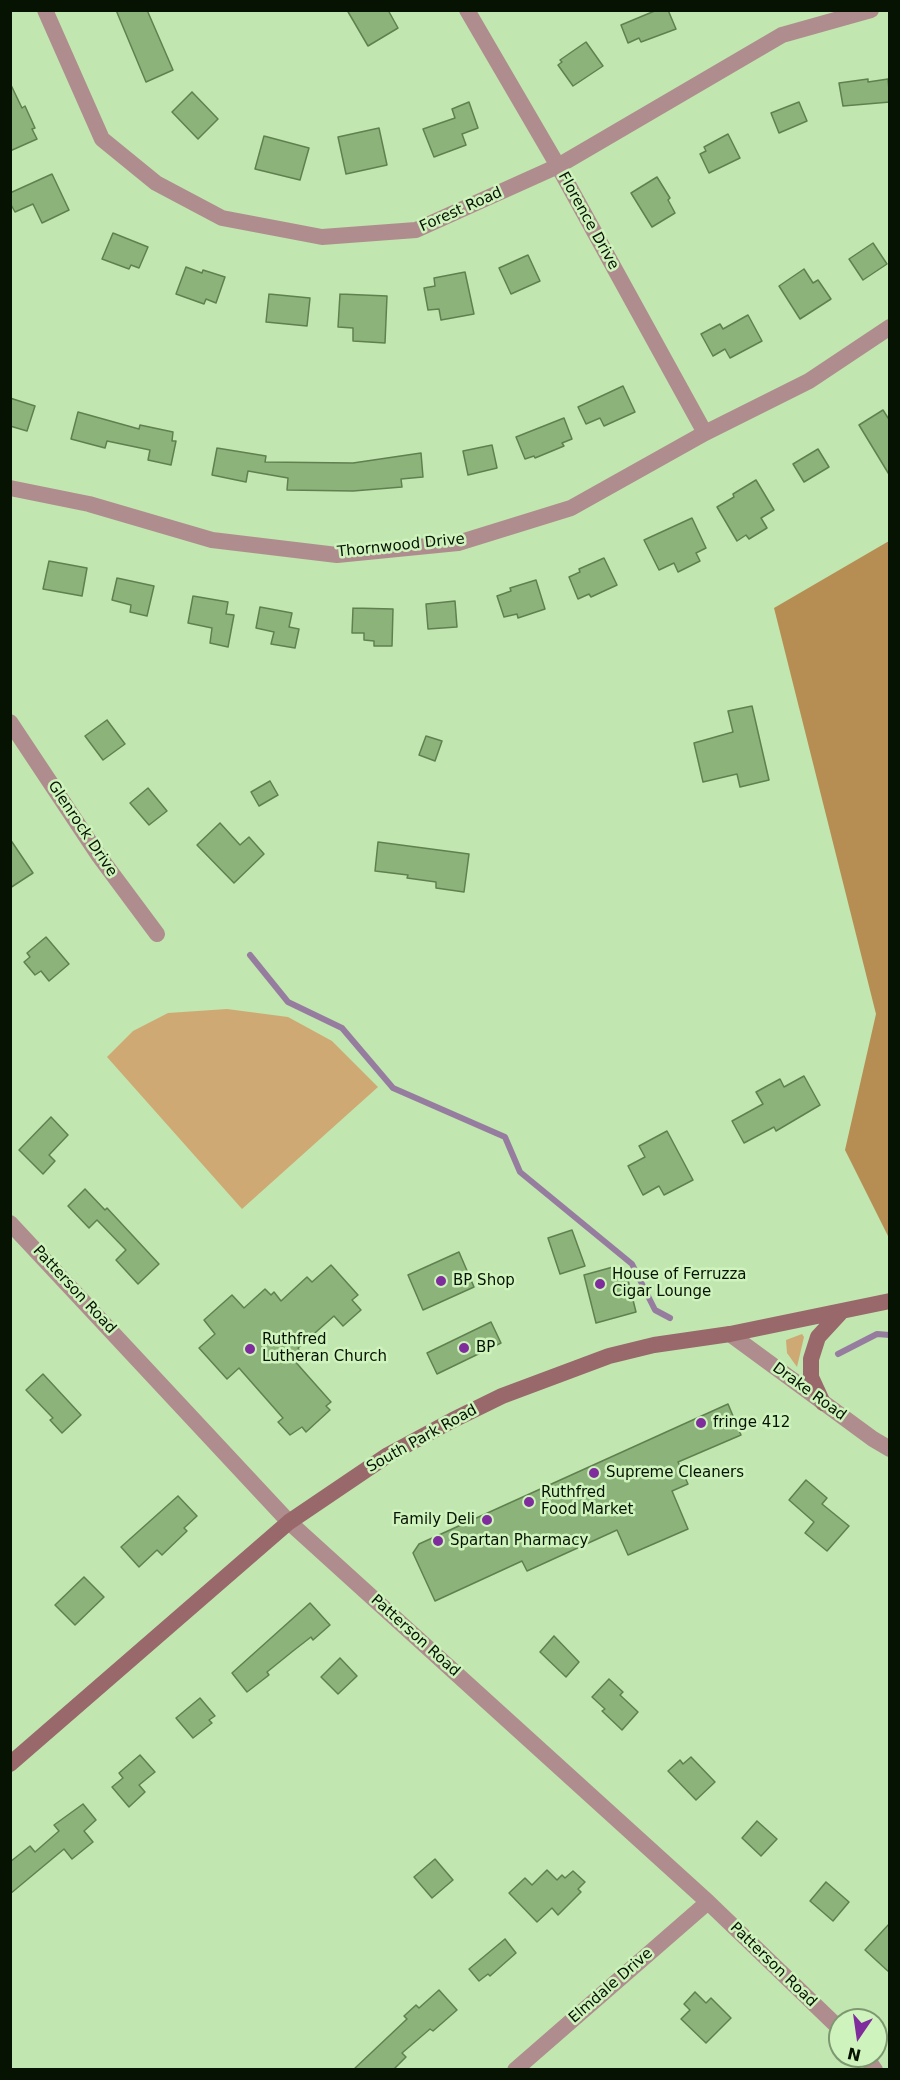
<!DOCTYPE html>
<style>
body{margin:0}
#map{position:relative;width:900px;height:2080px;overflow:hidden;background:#c1e6af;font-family:"DejaVu Sans",sans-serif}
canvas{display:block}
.frame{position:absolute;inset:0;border:12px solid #071302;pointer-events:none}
.north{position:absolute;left:828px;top:2008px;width:60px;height:60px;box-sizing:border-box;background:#cef3bc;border:2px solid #7e9972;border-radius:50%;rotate:193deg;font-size:16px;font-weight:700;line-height:24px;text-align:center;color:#071302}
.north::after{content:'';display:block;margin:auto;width:21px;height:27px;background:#7f2d9d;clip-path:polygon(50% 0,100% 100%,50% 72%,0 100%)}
</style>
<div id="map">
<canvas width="900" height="2080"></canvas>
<div class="frame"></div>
<div class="north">N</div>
</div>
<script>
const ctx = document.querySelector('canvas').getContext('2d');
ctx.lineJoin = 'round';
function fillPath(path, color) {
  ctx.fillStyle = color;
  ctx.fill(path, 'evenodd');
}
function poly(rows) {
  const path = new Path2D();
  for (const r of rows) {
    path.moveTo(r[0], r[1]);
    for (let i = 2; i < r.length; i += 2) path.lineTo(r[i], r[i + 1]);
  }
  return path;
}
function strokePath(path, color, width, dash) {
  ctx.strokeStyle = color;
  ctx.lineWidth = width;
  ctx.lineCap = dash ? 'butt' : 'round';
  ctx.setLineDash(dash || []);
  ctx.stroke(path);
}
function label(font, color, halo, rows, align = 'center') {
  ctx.font = font + ' "DejaVu Sans",sans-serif';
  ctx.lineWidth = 5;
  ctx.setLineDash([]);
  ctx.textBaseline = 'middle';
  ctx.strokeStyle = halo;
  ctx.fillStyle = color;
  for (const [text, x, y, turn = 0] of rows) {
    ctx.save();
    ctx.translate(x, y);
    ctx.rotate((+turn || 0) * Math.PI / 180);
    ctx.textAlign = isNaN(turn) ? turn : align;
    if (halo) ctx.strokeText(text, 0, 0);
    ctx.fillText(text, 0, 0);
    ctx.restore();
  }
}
fillPath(poly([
 [227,1009,288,1017,332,1041,378,1087,242,1209,107,1057,133,1031,168,1013],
 [802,1334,804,1337,797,1367,787,1353,786,1340]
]), '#cfa974');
fillPath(poly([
 [889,541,889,1238,845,1150,876,1014,774,608]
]), '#b68e53');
strokePath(poly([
 [250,955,288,1002,342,1028,393,1088,505,1137,520,1172,632,1264,655,1310,670,1318],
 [838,1354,877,1334,890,1335]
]), '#967da0', 6);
const building = poly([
 [116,10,147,10,173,70,146,82,116,10],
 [347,10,388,10,398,28,368,46,347,10],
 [657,10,668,10,676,29,641,42,639,38,628,43,621,25,657,10],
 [586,42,603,66,573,86,558,65,562,62,560,60,586,42],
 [868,79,868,82,888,79,890,102,843,106,839,83,868,79],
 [10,83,22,108,25,106,35,128,32,129,37,139,10,151,10,83],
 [192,92,218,119,198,139,172,112,192,92],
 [469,102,478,128,462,134,466,145,434,157,423,129,455,118,452,109,469,102],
 [799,102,807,121,779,133,771,113,799,102],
 [379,128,387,165,346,174,338,137,379,128],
 [728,134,740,158,709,173,700,154,706,151,704,147,728,134],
 [264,136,309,148,300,180,255,169,264,136],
 [52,174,69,210,42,223,33,204,15,212,10,203,10,193,52,174],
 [657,177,670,198,668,200,675,213,652,227,631,193,657,177],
 [113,233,148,247,139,268,131,265,129,269,102,259,113,233],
 [873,243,887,264,863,280,849,259,873,243],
 [528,255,540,281,511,294,499,268,528,255],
 [186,267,202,273,203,270,225,277,216,303,206,299,204,304,176,294,186,267],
 [804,269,813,283,818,280,831,299,800,319,779,286,804,269],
 [465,272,474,314,441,320,439,309,428,310,424,288,435,286,434,278,465,272],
 [269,294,310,298,307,326,266,322,269,294],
 [340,294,387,296,385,343,353,341,353,328,338,327,340,294],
 [748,315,762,341,730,358,725,349,713,356,701,334,720,324,723,329,748,315],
 [623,386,635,412,604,426,600,418,586,424,578,407,623,386],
 [10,398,35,406,27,431,10,426,10,398],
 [883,410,890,421,890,476,859,425,883,410],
 [78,412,139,429,140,425,173,432,172,441,176,441,171,465,148,460,150,450,107,441,105,448,71,439,78,412],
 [564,418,572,439,562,443,564,446,535,458,534,456,525,459,516,437,564,418],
 [492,445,497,468,468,475,463,451,492,445],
 [217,448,266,456,265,462,353,463,421,453,423,477,401,479,402,487,353,491,287,490,288,478,248,471,246,482,212,475,217,448],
 [818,449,829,467,804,482,793,464,818,449],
 [756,480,774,510,761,518,767,528,749,539,746,535,737,541,717,507,734,497,733,494,756,480],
 [692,518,706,548,696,553,700,561,678,572,674,563,659,570,644,540,692,518],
 [604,558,617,585,591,597,589,594,578,599,569,577,580,572,579,569,604,558],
 [49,561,87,568,82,596,43,589,49,561],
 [117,578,154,586,147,616,130,612,131,605,112,600,117,578],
 [536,580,545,609,518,618,517,614,504,617,497,596,511,591,510,588,536,580],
 [193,596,228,602,226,614,234,615,228,647,210,643,212,628,188,623,193,596],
 [455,601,457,627,428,629,426,604,455,601],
 [260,607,292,613,289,627,299,629,295,648,271,644,274,632,256,628,260,607],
 [353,608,393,609,392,646,374,646,374,641,364,640,364,633,352,633,353,608],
 [752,706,769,780,740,787,737,774,703,782,694,743,733,732,728,711,752,706],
 [107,720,125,744,103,760,85,736,107,720],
 [426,736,442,741,435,761,419,755,426,736],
 [270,781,278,795,259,806,251,792,270,781],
 [148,788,167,811,149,825,130,803,148,788],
 [220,823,240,845,249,837,264,854,234,883,197,845,220,823],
 [10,839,33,873,10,888,10,839],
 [378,842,469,854,464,892,436,888,436,882,407,878,408,875,375,871,378,842],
 [46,937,69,964,49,981,41,971,35,975,24,962,30,957,27,953,46,937],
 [804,1076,820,1105,776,1131,774,1127,744,1143,732,1121,763,1104,756,1092,780,1079,784,1087,804,1076],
 [51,1117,68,1135,49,1155,55,1161,43,1174,19,1150,51,1117],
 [667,1131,693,1180,664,1195,659,1186,643,1195,628,1166,645,1157,639,1146,667,1131],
 [85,1189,105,1210,107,1208,159,1264,138,1284,116,1260,126,1250,97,1220,89,1228,68,1206,85,1189],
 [572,1230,585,1266,560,1274,548,1238,572,1230],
 [459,1252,474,1287,423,1310,408,1275,459,1252],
 [331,1265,358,1295,352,1300,361,1310,343,1326,334,1316,298,1348,300,1351,292,1358,331,1402,326,1406,330,1410,306,1432,302,1427,290,1435,278,1422,283,1418,239,1368,227,1379,199,1348,215,1334,204,1320,232,1295,244,1308,265,1289,271,1295,274,1292,281,1301,307,1277,312,1282,331,1265],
 [613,1267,615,1275,626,1272,636,1312,596,1323,584,1275,613,1267],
 [491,1322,501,1343,437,1374,427,1353,491,1322],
 [43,1374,81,1415,62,1433,50,1420,53,1418,26,1390,43,1374],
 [728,1404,741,1435,678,1462,688,1484,672,1491,688,1529,628,1555,617,1530,527,1571,522,1561,435,1601,413,1553,419,1544,728,1404],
 [806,1480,827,1498,822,1504,849,1526,827,1551,805,1533,814,1522,789,1500,806,1480],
 [178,1496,197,1516,184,1528,187,1531,162,1555,157,1550,139,1567,121,1547,178,1496],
 [84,1577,104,1597,75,1625,55,1605,84,1577],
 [310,1603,330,1625,313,1640,311,1637,293,1651,267,1672,269,1675,247,1692,232,1673,310,1603],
 [554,1636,579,1662,566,1677,540,1652,554,1636],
 [340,1658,357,1676,338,1694,321,1677,340,1658],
 [609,1679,623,1692,620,1695,638,1712,622,1730,602,1711,605,1709,592,1697,609,1679],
 [200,1698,215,1716,209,1720,212,1723,193,1738,176,1718,200,1698],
 [140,1755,155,1772,139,1785,145,1792,129,1807,112,1787,123,1778,119,1773,140,1755],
 [691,1757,715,1782,696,1800,668,1771,680,1760,683,1764,691,1757],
 [83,1804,96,1820,84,1831,93,1842,72,1859,64,1849,10,1894,10,1862,30,1846,35,1852,59,1831,54,1825,83,1804],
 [757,1821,777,1839,761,1856,742,1838,757,1821],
 [435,1859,453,1880,432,1898,414,1877,435,1859],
 [547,1870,557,1880,562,1875,565,1878,573,1871,585,1882,578,1889,581,1892,558,1915,552,1908,537,1922,509,1893,525,1878,532,1885,547,1870],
 [826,1882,849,1902,833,1921,810,1901,826,1882],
 [890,1923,890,1973,865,1950,890,1923],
 [505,1939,516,1953,490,1976,488,1974,479,1981,469,1969,505,1939],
 [439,1990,457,2010,433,2031,430,2029,402,2053,406,2057,393,2070,353,2070,407,2019,404,2016,416,2005,419,2008,439,1990],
 [695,1992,706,2003,711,1998,731,2018,706,2043,681,2019,690,2010,684,2004,695,1992]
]);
fillPath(building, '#8cb37a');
strokePath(building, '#60814f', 1.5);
strokePath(poly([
 [45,10,102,139,156,183,222,218,322,237,416,230,558,166,782,35,871,10],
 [467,10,558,166,705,433],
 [10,488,89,504,212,540,337,555,458,543,571,508,705,433,809,381,890,327],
 [10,722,99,856,157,934],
 [10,1223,289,1522,708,1902,840,2029],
 [865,2056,875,2070],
 [515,2070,708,1902]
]), '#af8d8e', 16);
strokePath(poly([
 [730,1334,873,1439,890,1449]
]), '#af8d8e', 16);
strokePath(poly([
 [823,1403,811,1377,811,1359,818,1337,842,1311],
 [10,1764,289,1522,388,1455,453,1420,502,1396,609,1356,654,1345,730,1334,890,1301]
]), '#98686b', 16);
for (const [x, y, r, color] of [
 [441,1281,6,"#7f2d9d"],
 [600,1284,6,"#7f2d9d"],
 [464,1348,6,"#7f2d9d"],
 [250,1349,6,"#7f2d9d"],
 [701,1423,6,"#7f2d9d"],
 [594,1473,6,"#7f2d9d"],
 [529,1502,6,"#7f2d9d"],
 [487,1520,6,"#7f2d9d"],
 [438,1541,6,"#7f2d9d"]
]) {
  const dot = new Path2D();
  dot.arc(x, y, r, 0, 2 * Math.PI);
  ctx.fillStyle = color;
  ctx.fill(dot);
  strokePath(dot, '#cef3bc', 2);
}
label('15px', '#071302', '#cef3bc', [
 ["Forest Road",461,210,-24],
 ["Florence Drive",588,221,61],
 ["Thornwood Drive",401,546,-6],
 ["Glenrock Drive",82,829,56],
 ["Patterson Road",74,1290,47],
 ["Drake Road",809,1392,36],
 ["South Park Road",422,1439,-29],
 ["Patterson Road",415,1636,42],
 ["Patterson Road",773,1965,44],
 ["Elmdale Drive",611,1986,-41]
]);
label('15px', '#071302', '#cef3bc', [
 ["House of Ferruzza",612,1275],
 ["Cigar Lounge",612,1292],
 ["BP Shop",453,1281],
 ["Ruthfred",262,1340],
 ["Lutheran Church",262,1357],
 ["BP",476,1348],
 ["fringe 412",713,1423],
 ["Supreme Cleaners",606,1473],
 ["Ruthfred",541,1493],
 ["Food Market",541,1510],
 ["Family Deli",475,1520,"right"],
 ["Spartan Pharmacy",450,1541]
], 'left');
</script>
